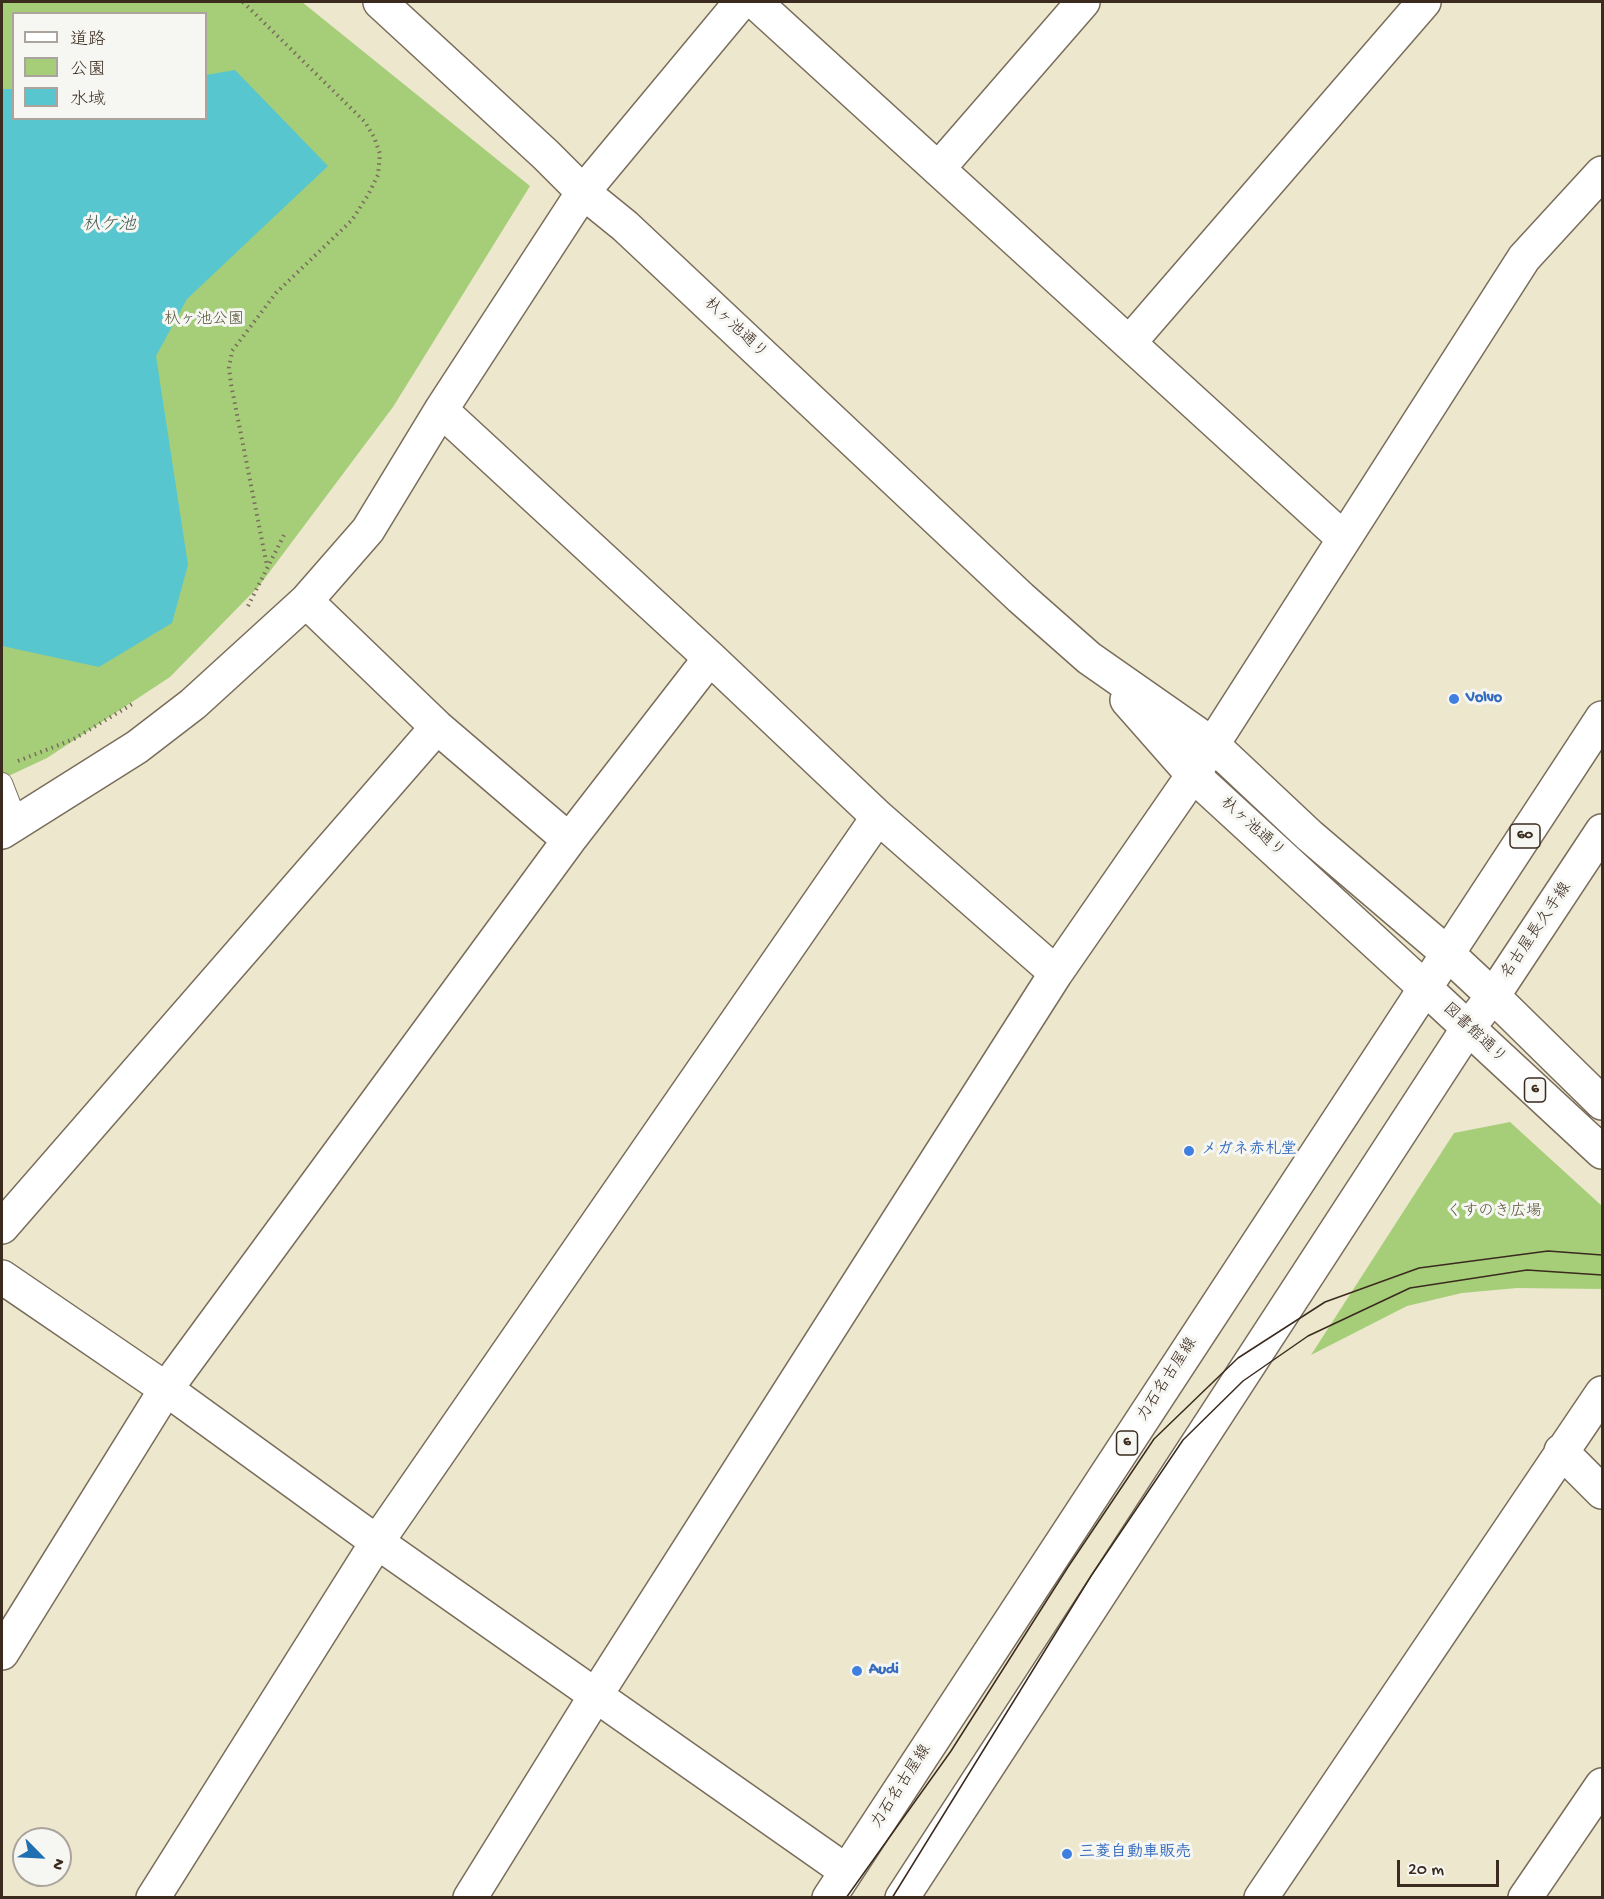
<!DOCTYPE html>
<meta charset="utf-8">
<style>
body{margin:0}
#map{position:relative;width:1604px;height:1899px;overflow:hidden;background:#ece7cd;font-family:"Gochi Hand","Klee One",sans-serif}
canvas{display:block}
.frame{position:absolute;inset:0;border:3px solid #3b2a1e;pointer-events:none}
.legend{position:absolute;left:12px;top:12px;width:195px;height:108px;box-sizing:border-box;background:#f6f6f2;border:2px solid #aba49d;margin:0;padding:8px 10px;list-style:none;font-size:18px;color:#3b2a1e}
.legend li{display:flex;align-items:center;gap:12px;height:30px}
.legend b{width:30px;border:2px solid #aba49d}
.north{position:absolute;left:12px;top:1827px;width:60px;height:60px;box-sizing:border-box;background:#f6f6f2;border:2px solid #aba49d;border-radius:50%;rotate:114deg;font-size:16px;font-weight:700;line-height:24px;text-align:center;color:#3b2a1e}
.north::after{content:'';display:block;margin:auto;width:21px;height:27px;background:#1f6fb2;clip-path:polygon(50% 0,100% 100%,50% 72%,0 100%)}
.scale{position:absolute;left:1397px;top:1860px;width:102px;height:27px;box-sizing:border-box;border:3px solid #3b2a1e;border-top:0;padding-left:8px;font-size:18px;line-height:21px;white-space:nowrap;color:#3b2a1e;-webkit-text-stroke:4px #f6f6f2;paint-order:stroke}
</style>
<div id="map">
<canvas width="1604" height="1899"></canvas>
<div class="frame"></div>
<ul class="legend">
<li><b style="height:8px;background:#fff"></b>道路</li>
<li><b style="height:16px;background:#a6ce79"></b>公園</li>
<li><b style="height:16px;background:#58c6cf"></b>水域</li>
</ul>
<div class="north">N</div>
<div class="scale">20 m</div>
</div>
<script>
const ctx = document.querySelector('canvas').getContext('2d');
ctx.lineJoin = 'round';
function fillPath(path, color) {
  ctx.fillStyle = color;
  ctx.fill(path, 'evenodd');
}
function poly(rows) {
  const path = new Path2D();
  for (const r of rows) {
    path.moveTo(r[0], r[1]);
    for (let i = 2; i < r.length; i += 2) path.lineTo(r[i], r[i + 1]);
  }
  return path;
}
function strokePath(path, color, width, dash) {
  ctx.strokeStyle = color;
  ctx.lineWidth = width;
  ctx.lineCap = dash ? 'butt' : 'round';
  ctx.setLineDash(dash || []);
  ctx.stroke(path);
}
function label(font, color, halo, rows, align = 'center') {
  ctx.font = font + ' "Gochi Hand","Klee One",sans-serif';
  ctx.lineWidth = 6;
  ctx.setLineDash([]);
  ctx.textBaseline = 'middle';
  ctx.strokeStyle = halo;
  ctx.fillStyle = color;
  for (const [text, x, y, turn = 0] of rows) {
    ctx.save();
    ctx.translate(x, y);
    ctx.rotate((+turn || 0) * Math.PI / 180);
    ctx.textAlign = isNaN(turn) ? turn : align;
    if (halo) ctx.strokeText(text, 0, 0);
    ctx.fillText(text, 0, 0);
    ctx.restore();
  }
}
fillPath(poly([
 [2,2,302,2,530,186,393,407,259,586,170,677,47,758,2,779],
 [14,14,206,14,206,118,14,118],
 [1510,1122,1602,1206,1602,1289,1517,1288,1462,1293,1407,1306,1311,1355,1454,1133]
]), '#a6ce79');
fillPath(poly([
 [235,70,328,166,187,299,156,356,188,565,172,623,99,667,2,646,2,89,13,89,14,118,206,118,206,75]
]), '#58c6cf');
const lane = poly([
 [2,783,18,824]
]);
const street = poly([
 [755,2,1343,538],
 [938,169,1083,2],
 [1129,343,1424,2],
 [441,410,710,658,878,817,1056,973],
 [306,601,437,727,569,840],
 [2,832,137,747,193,704,306,601,368,530,441,410,583,192],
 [2,1227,437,727],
 [2,1277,166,1389,377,1542,846,1871],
 [1561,1451,1602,1492],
 [2,1653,166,1389,569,840,710,658],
 [153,1898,377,1542,878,817],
 [470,1898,596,1695,1056,973,1193,775,1524,258,1602,173],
 [1261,1898,1602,1393],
 [1525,1898,1602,1785]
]);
const secondary = poly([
 [380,2,546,155,583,192,625,226,1021,598,1089,658,1212,744,1310,836,1447,953],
 [583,192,741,2],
 [1127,700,1193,775,1425,988]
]);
const primary = poly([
 [1447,953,1493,996,1602,1103],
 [1425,988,1602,1152],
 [829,1898,1602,718],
 [902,1898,1468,1028,1493,996,1602,831]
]);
strokePath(lane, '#796c5b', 22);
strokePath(street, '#796c5b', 36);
strokePath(secondary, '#796c5b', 36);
strokePath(primary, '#796c5b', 36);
strokePath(poly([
 [243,2,365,122,374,137,380,154,378,175,368,195,352,220,276,293,232,351,229,368,231,384,267,566],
 [248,606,284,535],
 [18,761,74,739,134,703]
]), '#796c5b', 4, [1.5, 4.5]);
strokePath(lane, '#fff', 20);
strokePath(street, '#fff', 33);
strokePath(secondary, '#fff', 33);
strokePath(primary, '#fff', 33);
strokePath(poly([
 [846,1898,951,1751,1068,1567,1154,1439,1238,1358,1325,1302,1419,1268,1548,1251,1602,1255],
 [892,1898,1091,1576,1183,1440,1243,1381,1308,1336,1410,1288,1527,1270,1602,1275]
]), '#3b2a1e', 1.5);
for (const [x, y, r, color] of [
 [1454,699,6,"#3f7fe0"],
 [1189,1151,6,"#3f7fe0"],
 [857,1671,6,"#3f7fe0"],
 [1067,1854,6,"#3f7fe0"]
]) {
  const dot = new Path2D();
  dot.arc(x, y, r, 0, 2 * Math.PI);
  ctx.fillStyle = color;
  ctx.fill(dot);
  strokePath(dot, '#f6f6f2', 2);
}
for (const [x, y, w] of [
 [1525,836,30],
 [1535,1090,21],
 [1127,1443,21]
]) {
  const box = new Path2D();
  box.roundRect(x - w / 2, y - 12, w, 24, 4.5);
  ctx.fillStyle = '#f6f6f2';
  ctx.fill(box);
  strokePath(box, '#3b2a1e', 1.5);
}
label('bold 15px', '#3b2a1e', null, [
 ["60",1525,836],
 ["6",1535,1090],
 ["6",1127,1443]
]);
label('16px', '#565335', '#f6f6f2', [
 ["杁ヶ池公園",204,321],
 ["くすのき広場",1494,1213]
]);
label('16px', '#3b2a1e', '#f6f6f2', [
 ["杁ヶ池通り",735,329,43],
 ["杁ヶ池通り",1252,828,42],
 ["名古屋長久手線",1537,931,-56],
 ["図書館通り",1474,1034,43],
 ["力石名古屋線",1168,1380,-57],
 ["力石名古屋線",902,1787,-57]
]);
label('bold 16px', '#366cbe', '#f6f6f2', [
 ["Volvo",1466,699],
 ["メガネ赤札堂",1201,1151],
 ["Audi",869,1671],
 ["三菱自動車販売",1079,1854]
], 'left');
label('italic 18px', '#445953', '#f6f6f2', [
 ["杁ケ池",109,226]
]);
</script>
